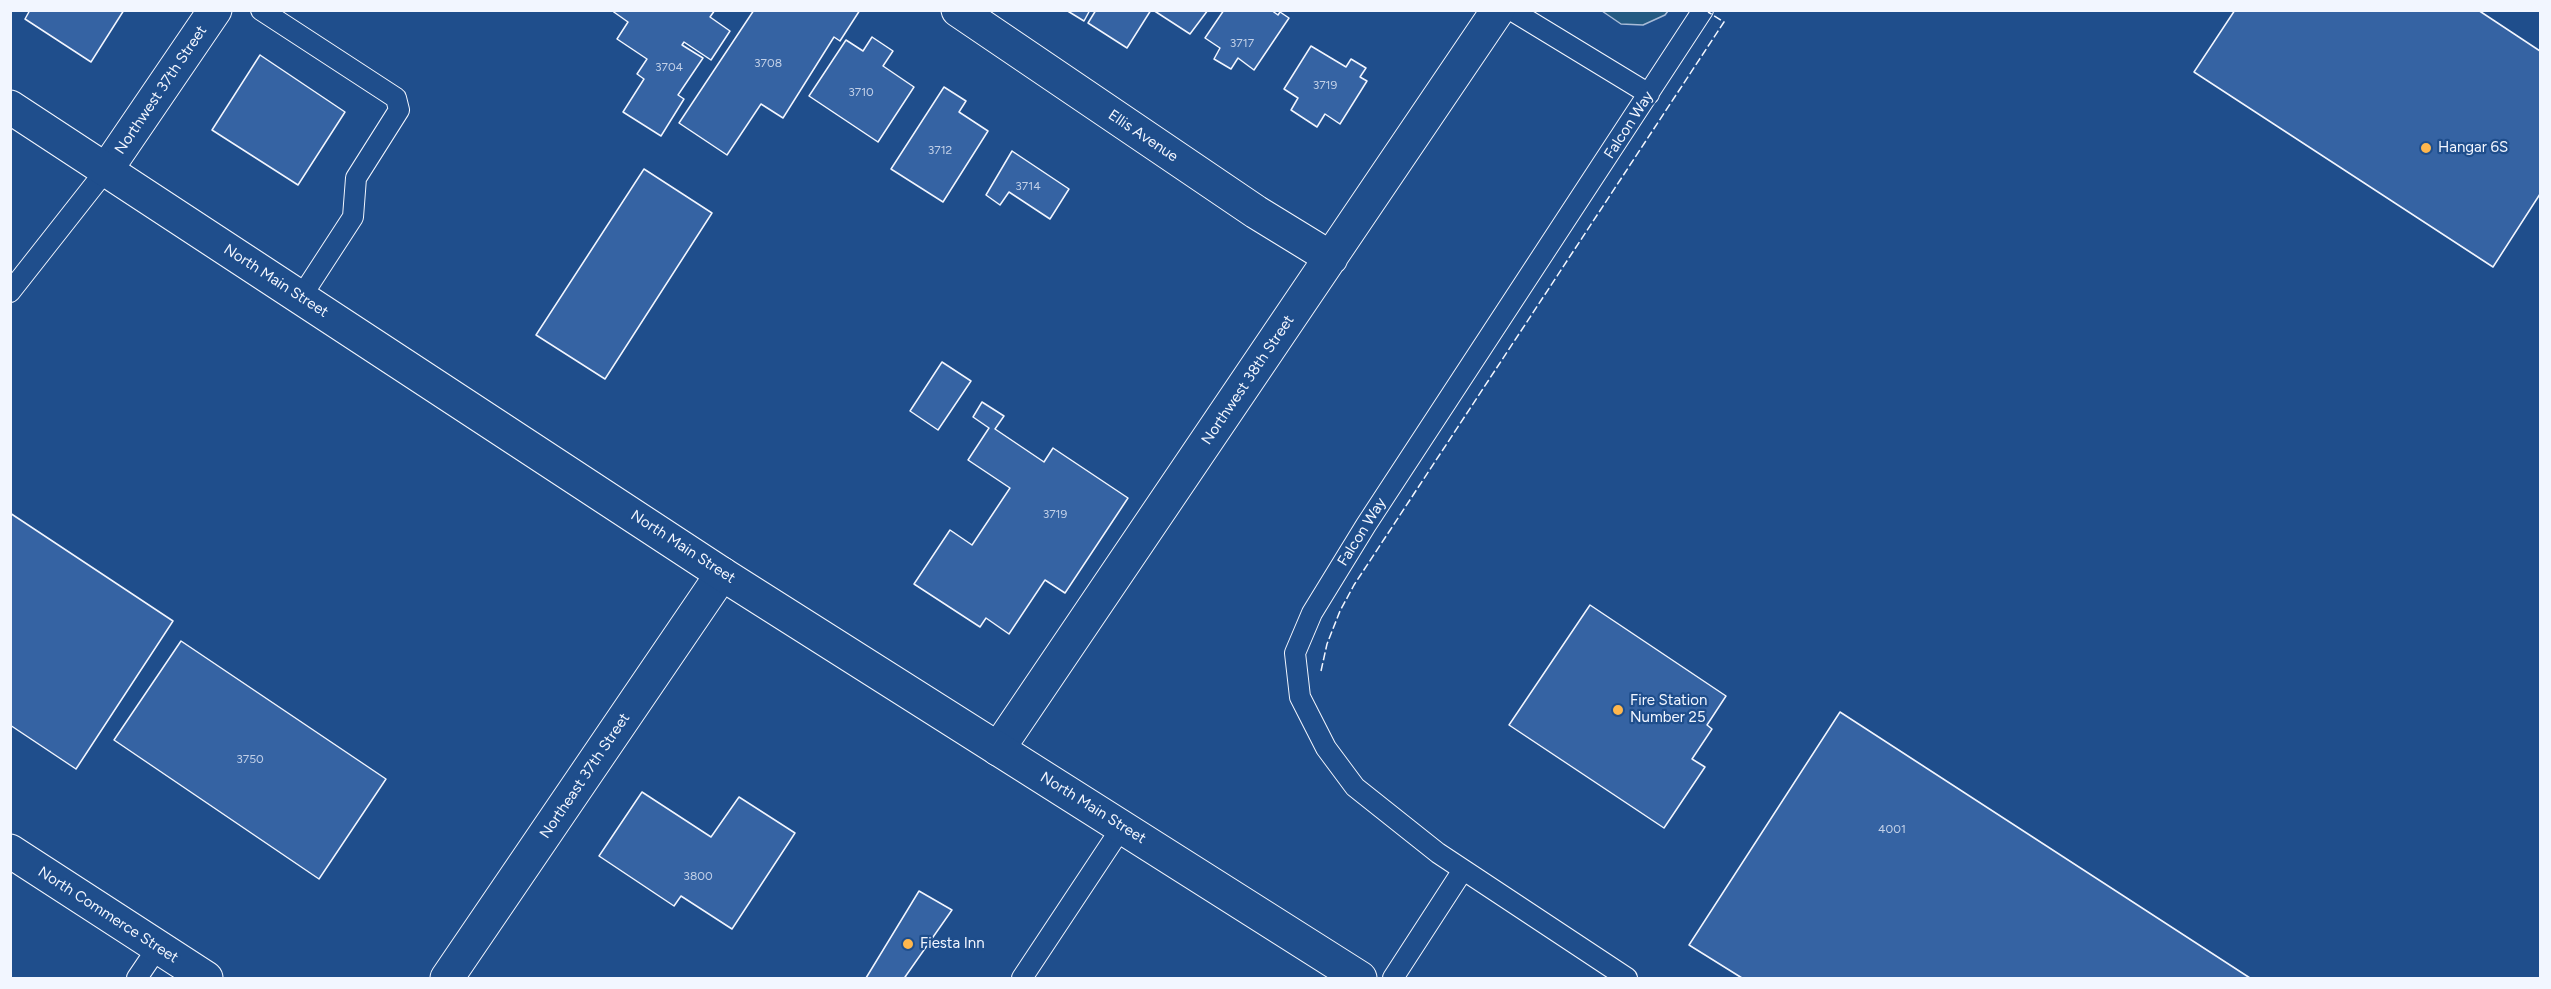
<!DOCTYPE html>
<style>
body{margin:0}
#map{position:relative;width:2551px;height:989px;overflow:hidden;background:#1f4e8c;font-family:Figtree,sans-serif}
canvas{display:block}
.frame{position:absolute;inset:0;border:12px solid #f2f6ff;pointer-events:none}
</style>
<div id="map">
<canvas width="2551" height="989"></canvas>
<div class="frame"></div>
</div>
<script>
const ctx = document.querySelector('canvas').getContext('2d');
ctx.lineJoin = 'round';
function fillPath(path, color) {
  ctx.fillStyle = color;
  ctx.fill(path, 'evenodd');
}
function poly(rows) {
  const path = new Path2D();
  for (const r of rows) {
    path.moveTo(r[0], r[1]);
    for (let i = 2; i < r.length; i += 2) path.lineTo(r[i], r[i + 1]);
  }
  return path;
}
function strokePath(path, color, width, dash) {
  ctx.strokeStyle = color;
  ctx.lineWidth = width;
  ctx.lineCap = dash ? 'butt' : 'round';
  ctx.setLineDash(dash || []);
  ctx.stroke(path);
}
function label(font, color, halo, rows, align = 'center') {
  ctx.font = font + ' Figtree,sans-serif';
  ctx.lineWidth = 4.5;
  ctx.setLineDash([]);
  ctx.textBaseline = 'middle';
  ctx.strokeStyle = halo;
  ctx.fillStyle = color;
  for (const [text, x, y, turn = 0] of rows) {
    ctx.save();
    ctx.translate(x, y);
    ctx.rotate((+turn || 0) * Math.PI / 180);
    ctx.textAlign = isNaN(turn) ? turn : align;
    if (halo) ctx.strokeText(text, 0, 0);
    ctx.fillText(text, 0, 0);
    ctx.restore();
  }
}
const green = poly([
 [1602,11,1668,11,1665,15,1643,25,1621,24,1602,11]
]);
fillPath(green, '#245a82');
strokePath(green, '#a8bbd7', 1.5);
const building = poly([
 [30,10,124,10,91,62,25,19,30,10],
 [611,10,715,10,710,17,730,31,711,60,684,42,682,45,703,58,678,95,684,99,661,136,623,112,644,79,637,74,647,59,617,39,628,22,611,10],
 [754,10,860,10,840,41,834,37,783,118,761,104,727,155,679,123,754,10],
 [1066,10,1090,10,1084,21,1066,10],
 [1096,10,1151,10,1127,48,1088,23,1096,10],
 [1153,10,1208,10,1190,34,1153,10],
 [1224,10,1271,10,1278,15,1280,12,1289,18,1254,70,1238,58,1231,69,1214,59,1220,48,1205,38,1224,10],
 [2235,10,2478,10,2540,51,2540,194,2493,267,2194,72,2235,10],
 [872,37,893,51,883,66,914,87,878,142,809,96,846,40,863,51,872,37],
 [1311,46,1346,67,1351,59,1366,68,1360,77,1367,81,1340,124,1325,114,1317,127,1291,110,1298,98,1284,89,1311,46],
 [260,55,345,112,298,185,212,130,260,55],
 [944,87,966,101,959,112,988,131,943,202,891,169,944,87],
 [1012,151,1069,189,1050,219,1009,192,1000,205,986,195,1012,151],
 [644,169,712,213,605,379,536,335,644,169],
 [942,362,971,381,938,430,910,411,942,362],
 [982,402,1004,416,995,429,1044,462,1053,448,1128,498,1065,593,1045,580,1009,634,986,618,980,627,914,584,950,530,972,545,1010,488,968,460,989,428,973,417,982,402],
 [10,513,173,621,76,769,10,725,10,513],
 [1590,605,1726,696,1707,725,1712,729,1692,759,1705,767,1664,828,1509,725,1590,605],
 [181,641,386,779,319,879,114,740,181,641],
 [1840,712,2250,978,1742,978,1689,945,1840,712],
 [642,792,711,837,739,797,795,833,732,929,681,896,674,906,599,856,642,792],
 [919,891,952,910,905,977,907,978,866,978,919,891]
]);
fillPath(building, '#3563a3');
strokePath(building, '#f2f6ff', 1.5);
const lane = poly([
 [261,10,396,98,399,110,356,178,353,217,301,297],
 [1511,10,1649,94],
 [10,292,106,170],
 [137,978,158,947],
 [1022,978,1122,827],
 [1393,978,1463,870],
 [1627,978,1438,853,1355,787,1326,748,1300,697,1295,653,1312,613,1366,525,1703,10]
]);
const street = poly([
 [958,10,1256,212,1331,258],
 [106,170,215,10],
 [998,749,1498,10],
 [10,851,206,978],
 [447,978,722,574]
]);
const primary = poly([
 [10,107,722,574,1360,978]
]);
strokePath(lane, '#f2f6ff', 22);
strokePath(street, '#f2f6ff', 35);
strokePath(primary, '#f2f6ff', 35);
strokePath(lane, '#1f4e8c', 20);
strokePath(street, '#1f4e8c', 33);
strokePath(primary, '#1f4e8c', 33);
strokePath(poly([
 [1321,671,1327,644,1340,611,1354,585,1724,22,1708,12]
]), '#f2f6ff', 1.5, [8, 3]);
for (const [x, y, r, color] of [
 [2426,148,6,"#ffb74d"],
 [1618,710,6,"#ffb74d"],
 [908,944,6,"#ffb74d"]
]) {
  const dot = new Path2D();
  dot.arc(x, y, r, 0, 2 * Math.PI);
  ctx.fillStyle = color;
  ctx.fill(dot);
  strokePath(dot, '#1f4e8c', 2);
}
label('12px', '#c3d1e8', null, [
 ["3717",1242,43],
 ["3708",768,63],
 ["3704",669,67],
 ["3719",1325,85],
 ["3710",861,92],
 ["3712",940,150],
 ["3714",1028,186],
 ["3719",1055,514],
 ["3750",250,759],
 ["4001",1892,829],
 ["3800",698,876]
]);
label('15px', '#f2f6ff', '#1f4e8c', [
 ["Northwest 37th Street",161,90,-56],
 ["Falcon Way",1629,125,-57],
 ["Ellis Avenue",1143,136,34],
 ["North Main Street",276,281,33],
 ["Northwest 38th Street",1248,380,-56],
 ["Falcon Way",1362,532,-58],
 ["North Main Street",683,547,33],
 ["Northeast 37th Street",585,776,-56],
 ["North Main Street",1093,808,32],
 ["North Commerce Street",108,915,33]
]);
label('15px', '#f2f6ff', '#1f4e8c', [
 ["Hangar 6S",2438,148],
 ["Fire Station",1630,701],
 ["Number 25",1630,718],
 ["Fiesta Inn",920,944]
], 'left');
</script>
